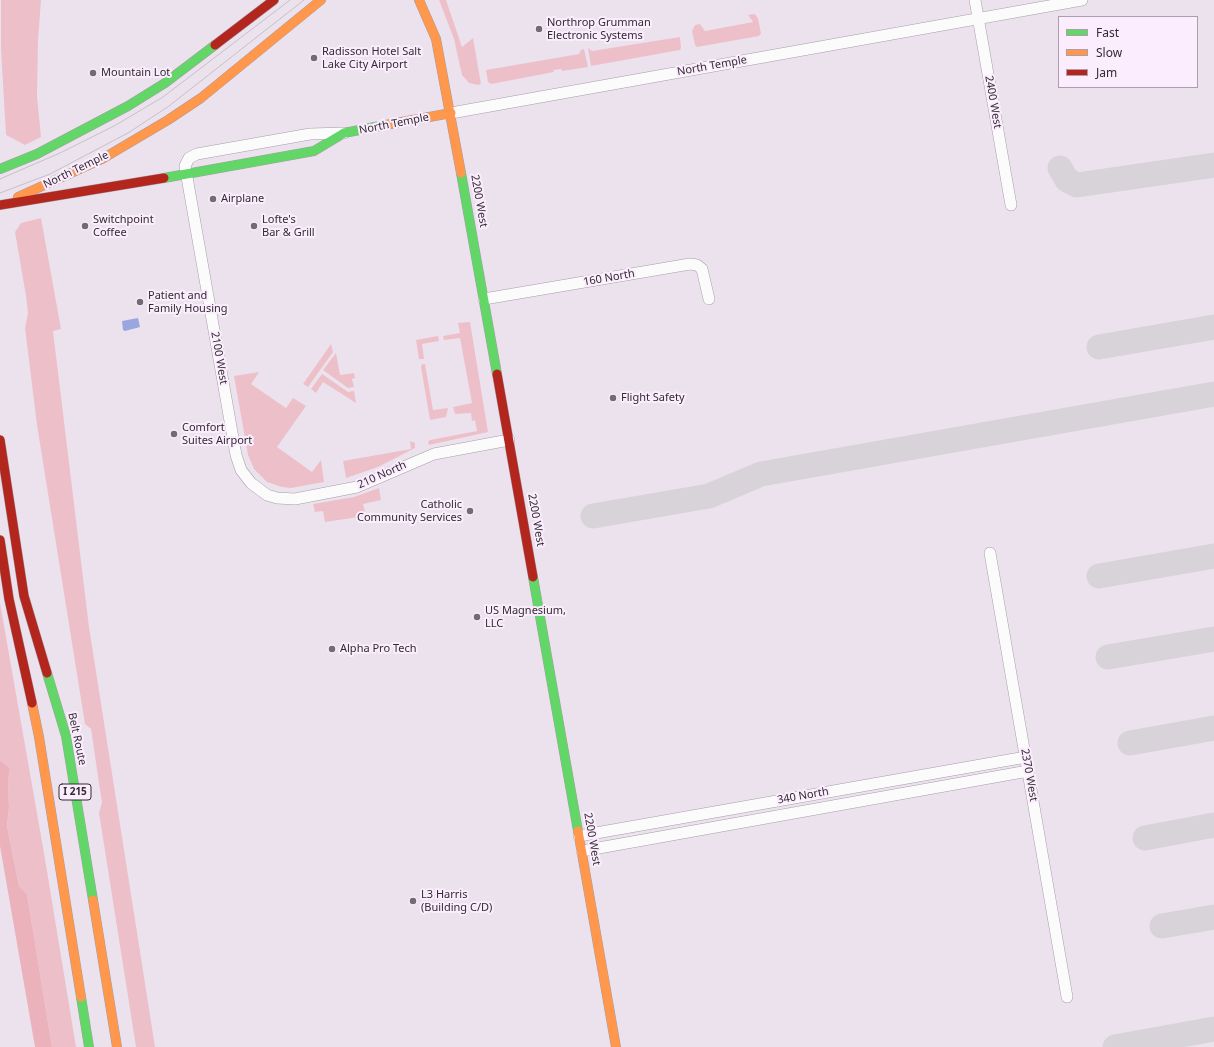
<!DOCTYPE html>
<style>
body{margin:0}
#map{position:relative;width:1214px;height:1047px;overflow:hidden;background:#ece2ee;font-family:"Noto Sans",sans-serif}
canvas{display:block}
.legend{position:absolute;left:1058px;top:16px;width:140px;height:72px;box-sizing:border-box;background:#fbedfd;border:1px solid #ab9fac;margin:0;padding:5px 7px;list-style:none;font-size:12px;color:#322b33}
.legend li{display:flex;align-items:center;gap:8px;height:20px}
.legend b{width:20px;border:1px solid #ab9fac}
</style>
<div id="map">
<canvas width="1214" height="1047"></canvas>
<ul class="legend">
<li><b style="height:5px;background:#63d668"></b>Fast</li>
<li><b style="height:5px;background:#ff974d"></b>Slow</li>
<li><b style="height:5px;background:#b3261e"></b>Jam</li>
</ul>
</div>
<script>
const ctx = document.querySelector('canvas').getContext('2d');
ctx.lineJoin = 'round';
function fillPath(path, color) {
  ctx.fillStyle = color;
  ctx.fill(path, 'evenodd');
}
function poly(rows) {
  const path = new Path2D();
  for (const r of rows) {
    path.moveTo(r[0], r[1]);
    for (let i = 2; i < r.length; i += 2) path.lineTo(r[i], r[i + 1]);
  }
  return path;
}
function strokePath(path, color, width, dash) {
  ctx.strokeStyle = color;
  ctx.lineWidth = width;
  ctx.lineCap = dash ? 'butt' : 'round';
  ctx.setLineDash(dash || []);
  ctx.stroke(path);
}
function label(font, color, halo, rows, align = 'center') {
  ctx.font = font + ' "Noto Sans",sans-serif';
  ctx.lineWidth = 4;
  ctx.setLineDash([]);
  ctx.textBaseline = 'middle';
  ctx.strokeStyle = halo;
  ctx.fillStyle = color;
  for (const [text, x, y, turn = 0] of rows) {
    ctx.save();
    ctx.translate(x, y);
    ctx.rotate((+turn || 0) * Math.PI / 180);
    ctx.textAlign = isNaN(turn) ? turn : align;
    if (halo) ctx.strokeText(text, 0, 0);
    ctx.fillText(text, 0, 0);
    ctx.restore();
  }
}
fillPath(poly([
 [1,0,41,0,38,41,37,96,41,137,25,145,6,135,1,49],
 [439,0,446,0,462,47,473,38,481,84,478,85,469,83,462,75,454,39],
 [753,14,756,15,758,19,761,33,759,36,697,47,695,45,692,31,695,25,700,24,705,31,753,22,748,15],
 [680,37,681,48,680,50,591,66,588,48,592,51],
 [584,49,588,67,562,71,561,69,553,70,554,72,491,84,488,82,486,70,579,54,581,50],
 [41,218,61,329,53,331,89,627,155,1047,136,1047,99,813,102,802,100,790,91,729,85,724,37,425,25,328,28,313,26,296,15,232,21,223],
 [470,322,488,432,429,445,428,442,430,440,477,431,475,420,472,421,471,413,455,414,453,407,472,403,460,338,444,340,443,336,460,333,458,323],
 [438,336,439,341,422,344,424,359,419,359,416,340],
 [331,344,333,352,308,387,303,384],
 [336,353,340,375,354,373,355,378,352,379,354,387,348,388,323,370],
 [422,364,425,364,433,410,448,408,446,417,430,420,421,367],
 [259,372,251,384,286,408,293,398,306,406,277,447,312,472,321,460,324,482,291,488,282,487,267,482,254,469,248,455,234,376],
 [322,374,348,392,354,391,356,403,323,382,316,393,311,389],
 [410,441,415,443,415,448,378,467,346,478,343,461,411,449],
 [379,488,381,500,363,504,366,516,325,522,323,511,315,512,313,504,354,497],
 [0,603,44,853,76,1047,52,1047,27,894,19,886,7,826,9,808,8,781,10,768,0,760]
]), '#edc0c9');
fillPath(poly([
 [0,760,10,768,8,781,9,808,7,826,19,886,27,894,52,1047,35,1047,0,846]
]), '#ebb2bc');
fillPath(poly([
 [138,318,140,327,125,331,123,330,122,321]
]), '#99a6df');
strokePath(poly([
 [1060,168,1067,180,1077,185,1214,165],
 [1099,347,1214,327],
 [593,516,709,496,761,474,1214,394],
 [1099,576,1214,556],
 [1108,657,1214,639],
 [1130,743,1214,728],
 [1145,838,1214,825],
 [1162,926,1214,917],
 [1115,1047,1214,1029]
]), '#d8d2d9', 25);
const street = poly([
 [975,0,1011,205],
 [451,113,1082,0],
 [344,133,310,134,197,154,189,158,185,166,236,455,241,470,251,483,267,495,277,498,295,499,357,487,434,454,509,440],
 [484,299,690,264,697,265,702,269,709,299],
 [990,553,1067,997],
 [579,836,1026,757],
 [582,851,1028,771]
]);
const fast = poly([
 [0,169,37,154,128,106,165,83,215,45],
 [461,173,497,374],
 [164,178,314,151,344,133,380,126],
 [533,577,578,831],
 [47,673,66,736,93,900],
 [81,997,89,1047]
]);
const slow = poly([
 [419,0,436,39,461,173],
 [380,126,451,113],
 [18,197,102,159,168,120,201,98,321,0],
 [32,703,39,737,81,997],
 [578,831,616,1047],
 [93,900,117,1047]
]);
const jam = poly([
 [215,45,274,0],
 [0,205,164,178],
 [497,374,533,577],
 [0,440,24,596,47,673],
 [0,540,9,599,32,703]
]);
strokePath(street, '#a49da6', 12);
strokePath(fast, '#a49da6', 10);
strokePath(slow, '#a49da6', 10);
strokePath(jam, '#a49da6', 10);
strokePath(street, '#fcfbfc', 11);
strokePath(fast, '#63d668', 9);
strokePath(slow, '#ff974d', 9);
strokePath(jam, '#b3261e', 9);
strokePath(poly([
 [0,179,60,153,114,126,163,97,290,0],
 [0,193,50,174,128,133,169,106,304,0]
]), '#c4c1c4', 1);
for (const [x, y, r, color] of [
 [539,29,4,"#736b74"],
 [314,58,4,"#736b74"],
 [93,73,4,"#736b74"],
 [213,199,4,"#736b74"],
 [85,226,4,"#736b74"],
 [254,226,4,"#736b74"],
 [140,302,4,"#736b74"],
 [613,398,4,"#736b74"],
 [174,434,4,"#736b74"],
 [470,511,4,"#736b74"],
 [477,617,4,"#736b74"],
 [332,649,4,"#736b74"],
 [413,901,4,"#736b74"]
]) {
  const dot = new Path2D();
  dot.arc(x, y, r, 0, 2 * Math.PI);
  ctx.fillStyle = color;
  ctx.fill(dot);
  strokePath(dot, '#fbedfd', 1.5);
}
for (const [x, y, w] of [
 [75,792,32]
]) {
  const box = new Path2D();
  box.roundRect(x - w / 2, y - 8, w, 16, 3);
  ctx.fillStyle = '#fbedfd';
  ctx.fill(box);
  strokePath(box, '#322b33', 1);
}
label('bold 10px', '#322b33', null, [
 ["I 215",75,792]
]);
label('11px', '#322b33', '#fbedfd', [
 ["Northrop Grumman",547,23],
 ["Electronic Systems",547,36],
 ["Radisson Hotel Salt",322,52],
 ["Lake City Airport",322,65],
 ["Mountain Lot",101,73],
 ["Airplane",221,199],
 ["Switchpoint",93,220],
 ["Coffee",93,233],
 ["Lofte's",262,220],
 ["Bar & Grill",262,233],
 ["Patient and",148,296],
 ["Family Housing",148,309],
 ["Flight Safety",621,398],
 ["Comfort",182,428],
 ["Suites Airport",182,441],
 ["Catholic",462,505,"right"],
 ["Community Services",462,518,"right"],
 ["US Magnesium,",485,611],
 ["LLC",485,624],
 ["Alpha Pro Tech",340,649],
 ["L3 Harris",421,895],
 ["(Building C/D)",421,908]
], 'left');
label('11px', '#322b33', '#fbedfd', [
 ["North Temple",712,66,-10],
 ["2400 West",993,102,80],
 ["North Temple",394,124,-11],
 ["North Temple",76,170,-26],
 ["2200 West",479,201,80],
 ["160 North",609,278,-10],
 ["2100 West",219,358,80],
 ["210 North",382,475,-24],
 ["2200 West",536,520,80],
 ["Belt Route",77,739,78],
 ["2370 West",1029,775,80],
 ["340 North",803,796,-10],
 ["2200 West",592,839,80]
]);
</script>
